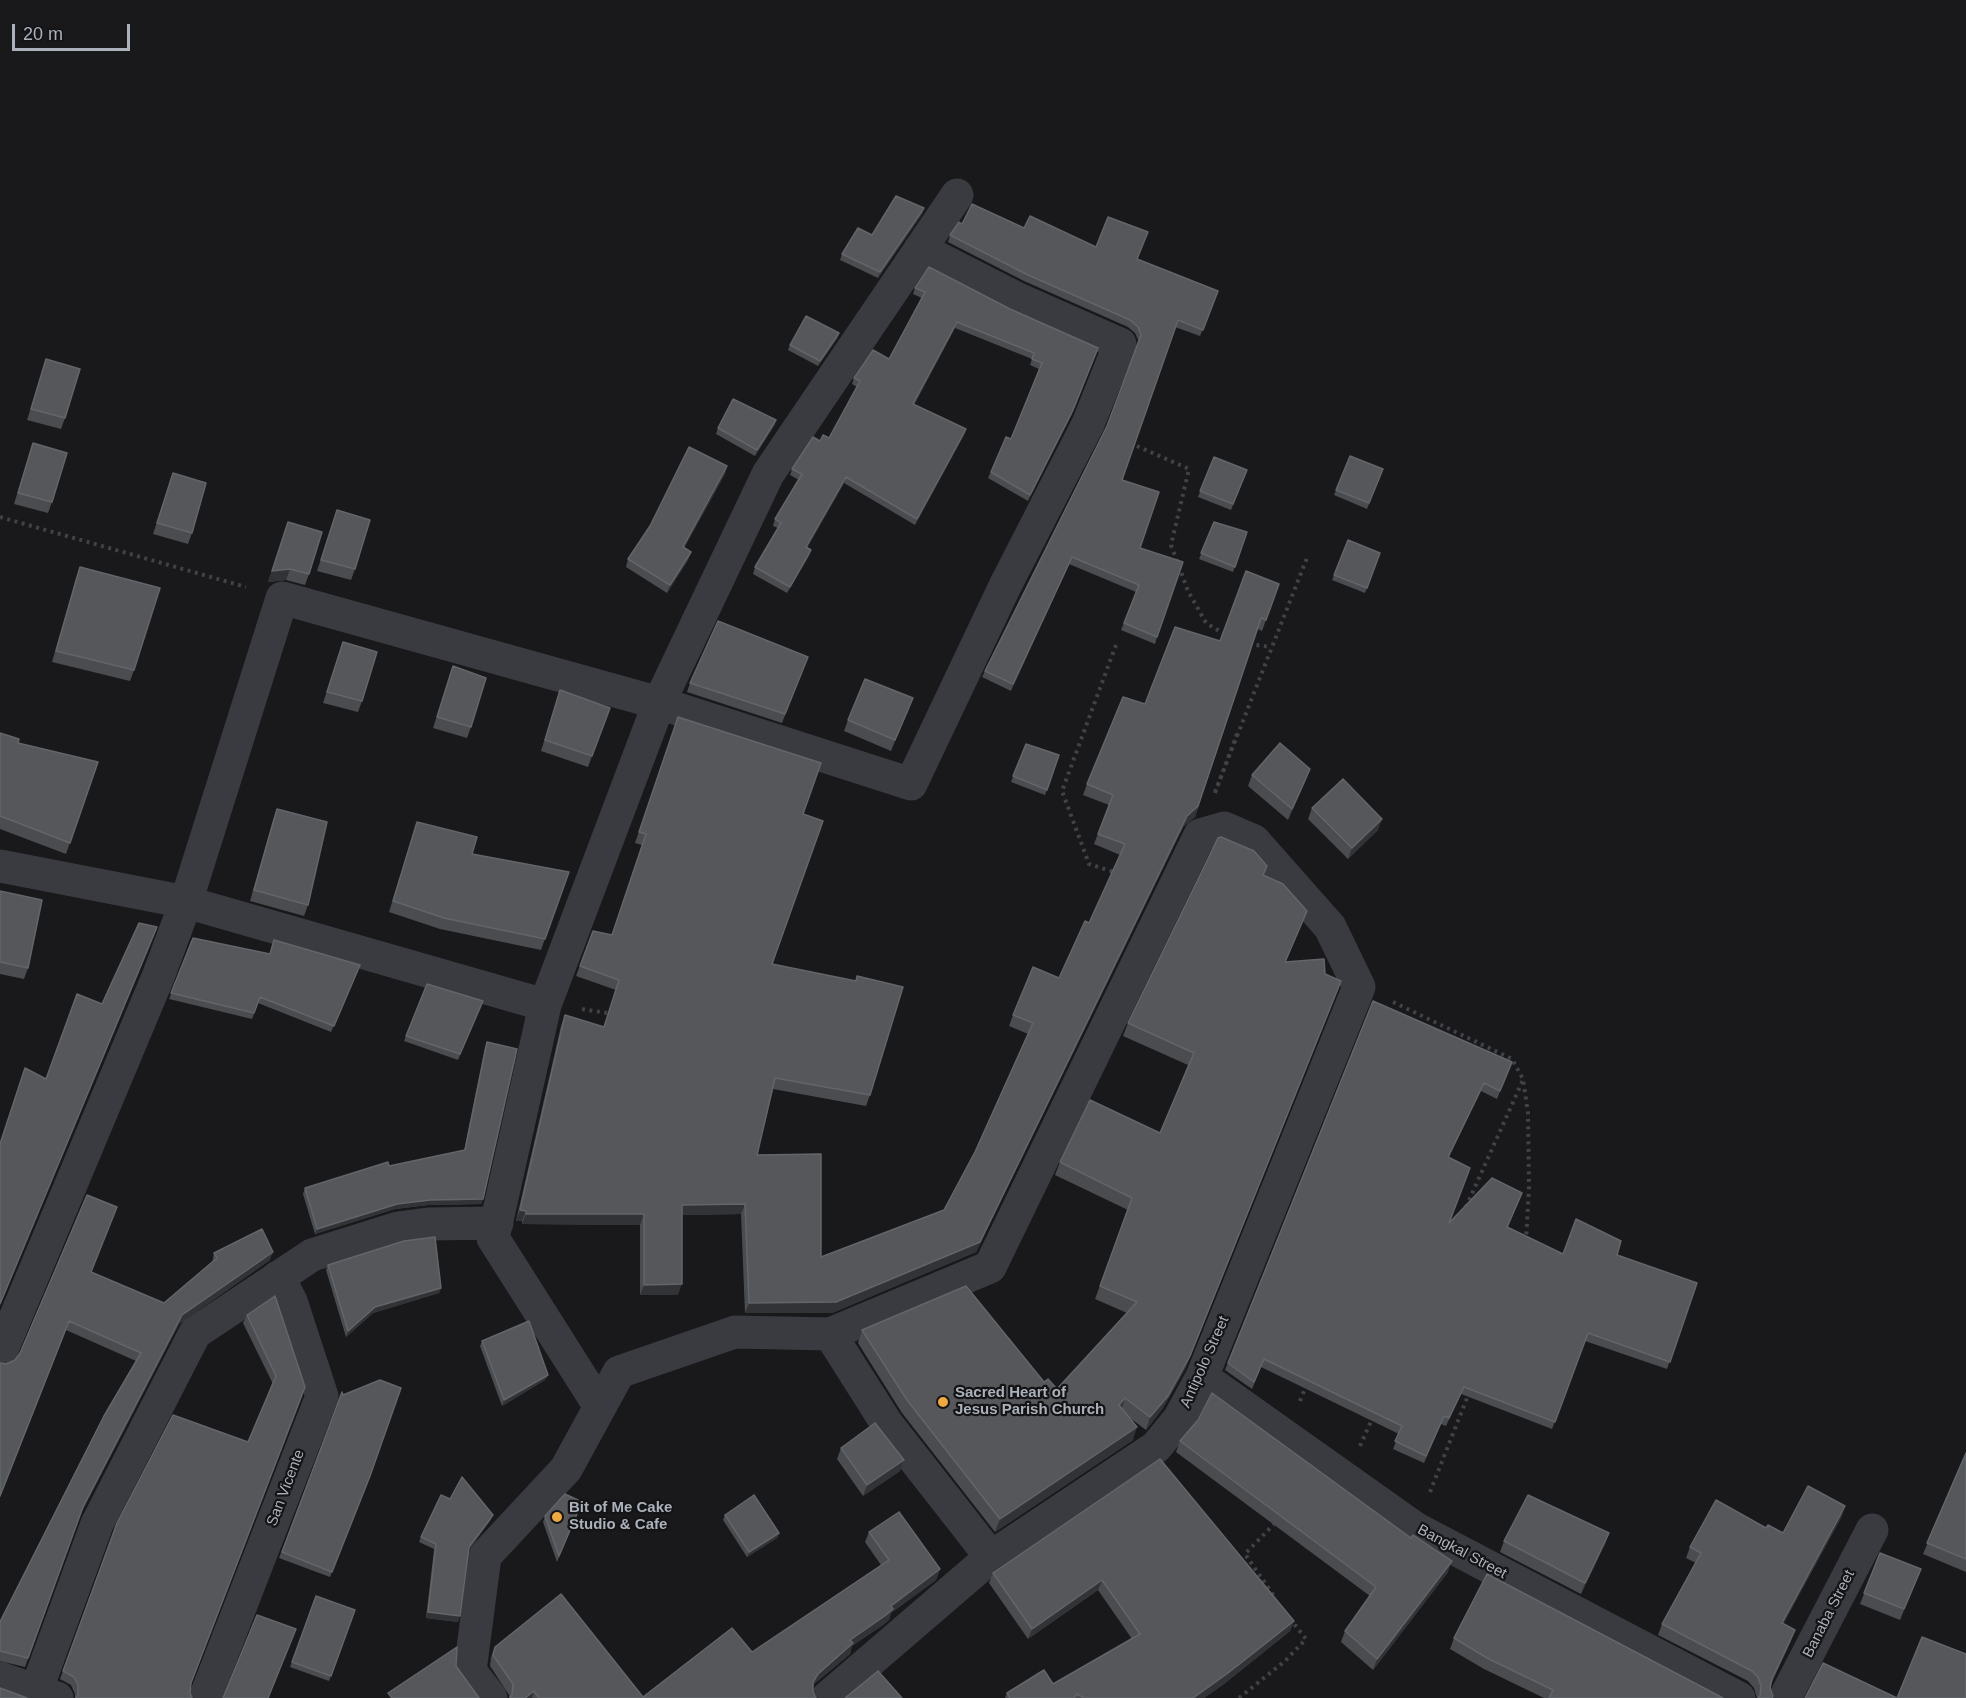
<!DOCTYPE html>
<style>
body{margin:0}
#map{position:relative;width:1966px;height:1698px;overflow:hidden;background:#19191b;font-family:Helvetica,sans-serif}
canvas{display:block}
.scale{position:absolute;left:12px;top:24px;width:118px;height:27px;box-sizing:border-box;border:3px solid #abb1ba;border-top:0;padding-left:8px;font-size:18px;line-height:21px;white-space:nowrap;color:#abb1ba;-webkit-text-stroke:4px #141416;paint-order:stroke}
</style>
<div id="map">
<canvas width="1966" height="1698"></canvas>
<div class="scale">20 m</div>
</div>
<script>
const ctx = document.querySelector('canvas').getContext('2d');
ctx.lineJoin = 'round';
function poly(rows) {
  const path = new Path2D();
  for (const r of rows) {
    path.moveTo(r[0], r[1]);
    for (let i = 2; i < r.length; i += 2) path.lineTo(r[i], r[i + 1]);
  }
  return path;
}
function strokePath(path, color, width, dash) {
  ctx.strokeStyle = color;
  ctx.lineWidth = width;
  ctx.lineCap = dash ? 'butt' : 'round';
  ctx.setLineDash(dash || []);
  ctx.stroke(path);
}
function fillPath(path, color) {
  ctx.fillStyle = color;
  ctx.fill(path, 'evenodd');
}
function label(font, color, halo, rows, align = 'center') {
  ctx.font = font + ' Helvetica,sans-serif';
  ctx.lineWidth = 4.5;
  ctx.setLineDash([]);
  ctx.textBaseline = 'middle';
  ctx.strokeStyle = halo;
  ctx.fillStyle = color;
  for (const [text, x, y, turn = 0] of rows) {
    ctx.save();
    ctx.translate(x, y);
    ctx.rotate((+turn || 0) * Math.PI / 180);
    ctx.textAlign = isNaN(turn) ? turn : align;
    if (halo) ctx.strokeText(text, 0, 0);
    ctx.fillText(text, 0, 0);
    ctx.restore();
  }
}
strokePath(poly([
 [1130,443,1189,469,1171,545,1188,591,1206,623,1226,635],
 [0,517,246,587],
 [1249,644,1271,647],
 [1116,645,1062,791,1089,864,1117,873],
 [1215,792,1307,558],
 [1215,793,1237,734],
 [1393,1002,1512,1059,1523,1079,1528,1113,1529,1188,1526,1240],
 [582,1009,613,1014],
 [1466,1207,1523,1080],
 [1300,1401,1306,1386],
 [1360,1446,1373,1417],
 [1430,1492,1469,1393],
 [1275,1523,1245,1554,1276,1599],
 [1239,1698,1285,1661,1306,1639,1291,1620]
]), '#404247', 4, [3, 4.5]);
strokePath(poly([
 [0,866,186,902,545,1005],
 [0,1354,158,977,186,902,282,598,659,703,911,784,1005,586,1088,424,1120,344,1016,298,920,249],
 [1202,1377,1415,1528,1739,1698],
 [600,1407,493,1238,545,1005,659,703,768,474,957,195],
 [0,1678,57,1698],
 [36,1691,97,1524,195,1333,312,1255,398,1228,428,1224,497,1223],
 [205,1698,322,1396,291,1301,278,1277],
 [491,1698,470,1671,485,1556,566,1469,619,1372,735,1332,830,1334,887,1424,991,1557],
 [827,1698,991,1557,1156,1447,1179,1419,1202,1377,1359,987,1330,927,1254,841,1224,828,1200,835,990,1267,830,1334],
 [1785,1698,1872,1530]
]), '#3a3b40', 33);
fillPath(poly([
 [924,208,922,214,878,278,840,260,842,254,872,235],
 [962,224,1096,247,1137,259,1218,291,1200,336,1175,327,1122,480,1140,548,1157,637,1155,644,1121,630,1136,592,1069,564,1011,691,982,677,985,671,1107,426,1139,342,1135,333,1128,327,1024,281,948,242,950,235],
 [915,288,1010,309,1098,348,1071,416,1028,501,988,478,1006,437,1011,439,1039,369,1030,365,1032,359,955,328,914,405,966,429,964,435,915,525,844,483,807,548,811,550,809,556,787,593,753,574,755,567,778,528,773,526,775,519,799,480,790,475,792,469,820,441,829,438,857,387,852,384,854,378,889,359,922,298,913,294],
 [839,333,837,339,818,366,788,350,790,345],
 [46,359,65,418,61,429,27,420],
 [776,420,774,426,755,456,716,434,718,428],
 [33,443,52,502,48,513,14,504],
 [1350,456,1383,469,1367,509,1334,495],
 [1214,457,1247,470,1231,510,1198,497],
 [727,466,725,474,684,548,691,552,688,560,667,593,626,567,628,559],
 [173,473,192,533,188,544,153,534],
 [337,510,355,569,351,580,317,571],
 [288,522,309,574,305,585,286,580,268,582],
 [1214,522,1247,532,1233,572,1199,559],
 [1348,540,1380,553,1365,593,1332,580],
 [80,567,134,670,130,681,52,662,76,578],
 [1279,584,1262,631,1258,629,1195,817,1183,827,976,1252,832,1313,745,1313,741,1214,682,1215,678,1295,640,1295,640,1225,522,1224,522,1221,516,1221,561,1026,565,1015,604,1027,616,990,576,976,593,931,612,935,642,845,635,843,678,717,803,814,772,964,870,1095,866,1106,773,1089,757,1155,821,1257,944,1210,975,1152,1028,1034,1009,1026,1013,1015,1059,978,1089,923,1120,855,1094,844,1109,805,1083,795,1087,784,1145,704,1220,641],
 [343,642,362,701,358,712,323,703],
 [808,657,782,723,687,692,690,683],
 [453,666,471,727,467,738,433,728],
 [560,690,610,708,588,767,541,751],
 [913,698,891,751,844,731,848,720],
 [0,733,18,743,98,762,66,854,0,829],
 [1026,744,1059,755,1045,795,1011,782],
 [1252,775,1306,780,1288,820,1248,786],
 [1312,808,1378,830,1348,859,1308,819],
 [277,809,308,905,304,916,250,901,273,820],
 [417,822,472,854,569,872,541,950,440,929,389,912],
 [1267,866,1263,875,1307,911,1286,961,1325,974,1336,994,1185,1369,1163,1408,1146,1430,1130,1418,1133,1440,995,1532,902,1413,858,1343,862,1330,1044,1382,1057,1389,1127,1313,1095,1299,1128,1210,1055,1175,1060,1162,1160,1133,1188,1065,1123,1036,1128,1023],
 [0,891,28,968,24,979,0,974],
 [193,938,269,954,358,971,331,1032,258,1003,252,1019,169,999],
 [427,984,481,1006,458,1060,404,1041],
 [1373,1001,1512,1062,1497,1099,1481,1091,1449,1157,1449,1223,1519,1200,1508,1227,1563,1254,1617,1255,1697,1283,1667,1369,1585,1341,1552,1429,1461,1394,1446,1426,1441,1424,1424,1463,1393,1449,1399,1434,1261,1367,1252,1389,1225,1370],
 [487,1042,483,1199,481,1204,428,1205,395,1209,315,1234,303,1194,305,1188,389,1166,464,1151,485,1047],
 [214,1253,270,1260,179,1324,80,1515,25,1667,0,1661,0,1622,136,1361,66,1330,0,1497,6,1364,15,1360,91,1272,164,1303,212,1263],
 [328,1265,441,1288,439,1293,373,1313,346,1337,326,1270],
 [247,1315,305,1387,191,1683,190,1693,192,1698,75,1698,75,1694,71,1685,60,1679,117,1523,248,1442,273,1384,243,1323],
 [482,1341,548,1375,545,1380,502,1406,480,1346],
 [342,1392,368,1482,330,1577,279,1558],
 [1180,1441,1411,1538,1448,1572,1373,1670,1341,1642,1345,1631,1370,1596,1176,1452],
 [841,1448,904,1460,900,1471,863,1496,837,1459],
 [1966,1453,1966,1572,1923,1554],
 [1160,1459,1294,1621,1290,1631,1224,1684,1204,1698,1005,1698,1007,1693,1053,1684,1132,1639,1098,1590,1028,1639,989,1583,993,1573],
 [582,1502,557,1562,543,1522,545,1516],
 [725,1515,779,1533,777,1538,747,1557,723,1520],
 [1842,1516,1783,1624,1791,1641,1771,1684,1770,1688,1757,1698,1754,1688,1748,1681,1658,1635,1662,1624,1696,1563,1686,1558,1690,1547,1766,1528,1783,1533],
 [490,1521,468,1551,458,1622,426,1618,434,1549,419,1542,421,1537],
 [869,1532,940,1569,936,1580,891,1613,889,1620,883,1625,852,1646,850,1654,814,1684,813,1687,813,1692,816,1698,509,1698,509,1695,490,1666,491,1657,495,1647,643,1697,752,1652,881,1565,865,1542],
 [1609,1533,1605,1544,1581,1594,1500,1552,1504,1541],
 [1880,1553,1921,1569,1900,1620,1860,1604],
 [316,1596,355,1610,329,1681,290,1667],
 [1454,1638,1723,1698,1544,1698,1484,1669,1450,1649]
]), '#4a4c50');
fillPath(poly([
 [924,208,922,214,878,278,880,272],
 [957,322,955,328,911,411,913,404],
 [839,333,837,339,818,366,820,361],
 [1098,348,1071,416,1028,501,1030,495],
 [776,420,774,426,755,456,757,450],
 [966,429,964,435,915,525,917,519],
 [727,466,725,474,680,555,683,547],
 [846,477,844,483,804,553,806,547],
 [811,550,809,556,787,593,790,587],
 [691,552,688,560,667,593,670,585],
 [1072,557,1069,564,1011,691,1013,684],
 [290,569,286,580,268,582,272,571],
 [913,698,909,709,891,751,895,740],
 [1310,769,1306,780,1288,820,1292,809],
 [1198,806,1195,817,1183,827,976,1252,832,1313,745,1313,749,1303,980,1242,1187,816],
 [1382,819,1378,830,1348,859,1352,848],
 [1307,911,1302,924,1280,974,1285,962],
 [1341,981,1185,1369,1163,1408,1146,1430,1150,1417],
 [1484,1083,1481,1091,1445,1164,1448,1157],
 [483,1199,481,1204,428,1205,395,1209,315,1234,317,1229,397,1204,430,1200],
 [745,1204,741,1214,678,1215,682,1205],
 [520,1210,526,1211,522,1221,516,1221],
 [526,1214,644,1214,640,1225,522,1224],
 [273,1252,270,1260,179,1324,80,1515,25,1667,83,1507,182,1315],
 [682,1284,678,1295,640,1295,644,1285],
 [441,1288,439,1293,373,1313,346,1337,348,1331,375,1307],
 [548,1375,545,1380,502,1406,504,1400],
 [1125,1398,1121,1411,1119,1405],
 [1137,1427,1133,1440,995,1532,1000,1519],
 [904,1460,900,1471,863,1496,867,1485],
 [1845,1506,1842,1516,1778,1634,1782,1623],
 [493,1515,490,1521,467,1553,469,1547],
 [779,1533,777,1538,747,1557,749,1552],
 [1609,1533,1605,1544,1581,1594,1585,1583],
 [1452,1561,1448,1572,1373,1670,1377,1659],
 [940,1569,936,1580,891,1613,889,1620,883,1625,852,1646,850,1654,814,1684,809,1692,813,1682,818,1674,850,1640,891,1606],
 [1102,1580,1098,1590,1028,1639,1032,1629],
 [428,1612,460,1616,458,1622,426,1618],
 [1294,1621,1290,1631,1224,1684,1204,1698,1193,1698],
 [1795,1630,1791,1641,1768,1690,1772,1679],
 [534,1691,532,1698,525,1698]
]), '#323336');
const building = poly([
 [896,196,924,208,880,272,842,254,858,228,872,235,896,196],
 [972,204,1024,228,1030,216,1096,247,1108,217,1148,232,1137,259,1218,291,1203,330,1178,320,1122,480,1159,492,1140,548,1183,562,1157,637,1124,623,1139,585,1072,557,1013,684,985,671,1107,426,1141,335,1138,327,1130,320,1026,274,950,235,959,222,962,224,972,204],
 [929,267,1010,309,1098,348,1073,410,1030,495,991,472,1006,437,1011,439,1042,363,1032,359,1034,353,957,322,913,404,966,429,917,519,846,477,806,547,811,550,790,587,755,567,781,523,775,519,802,474,792,469,813,437,820,441,823,435,829,438,860,381,854,378,873,350,889,359,925,292,915,288,929,267],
 [806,316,839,333,820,361,790,345,806,316],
 [46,359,80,369,65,418,31,409,46,359],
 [733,399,776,420,757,450,718,428,733,399],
 [33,443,67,453,52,502,18,493,33,443],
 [689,447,727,466,683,547,691,552,670,585,628,559,650,526,689,447],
 [1350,456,1383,469,1369,503,1336,490,1350,456],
 [1214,457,1247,470,1233,504,1200,491,1214,457],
 [173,473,206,483,192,533,157,523,173,473],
 [337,510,370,520,355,569,321,560,337,510],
 [288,522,322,532,309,574,290,569,272,571,288,522],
 [1214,522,1247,532,1235,567,1201,553,1214,522],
 [1348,540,1380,553,1367,588,1334,575,1348,540],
 [80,567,160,588,134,670,56,651,80,567],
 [1246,571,1279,584,1266,620,1261,618,1198,806,1187,816,980,1242,836,1302,749,1303,745,1204,682,1205,682,1284,644,1285,644,1214,526,1214,526,1211,520,1210,565,1015,604,1027,619,980,580,966,593,931,612,935,646,834,639,832,678,717,821,763,803,814,823,821,772,964,856,981,857,976,903,987,870,1095,775,1078,757,1155,821,1154,821,1257,944,1210,975,1152,1033,1023,1013,1015,1033,967,1059,978,1085,921,1089,923,1125,844,1098,834,1113,795,1087,784,1123,697,1145,704,1175,627,1220,641,1246,571],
 [718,621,808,657,785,714,690,683,718,621],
 [343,642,377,652,362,701,327,692,343,642],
 [453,666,486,678,471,727,437,717,453,666],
 [865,679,913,698,895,740,848,720,865,679],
 [560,690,610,708,592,756,545,740,560,690],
 [0,733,19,739,18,743,98,762,70,843,0,816,0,733],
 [1280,743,1310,769,1292,809,1252,775,1280,743],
 [1026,744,1059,755,1047,790,1013,776,1026,744],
 [1343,779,1382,819,1352,848,1312,808,1343,779],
 [277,809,327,822,308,905,254,890,277,809],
 [417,822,477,837,472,854,569,872,545,939,444,918,393,901,417,822],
 [1221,837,1254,851,1267,866,1263,875,1283,884,1307,911,1285,962,1324,959,1325,974,1341,981,1190,1356,1168,1396,1150,1417,1125,1398,1119,1405,1137,1427,1000,1519,907,1400,862,1330,966,1286,1044,1382,1048,1379,1057,1389,1137,1302,1100,1286,1132,1198,1060,1162,1090,1100,1160,1133,1194,1053,1128,1023,1218,838,1221,837],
 [0,891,42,900,28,968,0,962,0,891],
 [139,923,157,927,0,1304,0,1144,25,1068,46,1079,77,994,102,1004,139,923],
 [193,938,270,954,274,940,360,965,334,1026,260,997,254,1013,171,993,193,938],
 [427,984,483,1001,460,1054,406,1036,427,984],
 [1373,1001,1512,1062,1500,1091,1484,1083,1448,1157,1470,1168,1449,1223,1492,1178,1522,1193,1507,1227,1563,1254,1576,1219,1621,1241,1617,1255,1697,1283,1670,1362,1588,1333,1555,1422,1464,1387,1449,1418,1444,1416,1426,1456,1395,1441,1402,1426,1264,1359,1254,1382,1228,1363,1373,1001],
 [487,1042,517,1049,483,1199,430,1200,397,1204,317,1229,305,1188,388,1162,389,1166,465,1150,487,1042],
 [87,1195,117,1207,91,1272,164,1303,217,1258,214,1253,262,1229,273,1252,182,1315,83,1507,28,1658,0,1651,0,1622,104,1416,141,1353,69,1321,0,1496,0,1363,6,1364,15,1360,20,1353,87,1195],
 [435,1237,441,1288,375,1307,348,1331,328,1265,404,1241,435,1237],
 [275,1296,305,1387,191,1683,190,1693,192,1698,76,1698,78,1695,78,1685,74,1677,63,1671,117,1523,173,1415,248,1442,276,1376,247,1315,275,1296],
 [529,1321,548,1375,504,1400,482,1341,529,1321],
 [380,1380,401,1388,370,1476,332,1572,282,1552,342,1392,343,1395,380,1380],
 [1212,1393,1411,1538,1413,1535,1452,1561,1377,1659,1345,1631,1376,1587,1180,1441,1198,1420,1212,1393],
 [875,1423,904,1460,867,1485,841,1448,875,1423],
 [1966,1453,1966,1559,1927,1543,1966,1453],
 [1160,1459,1294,1621,1228,1673,1193,1698,1084,1698,1077,1694,1074,1698,1010,1698,1007,1693,1044,1670,1053,1684,1140,1634,1102,1580,1032,1629,993,1573,1160,1459],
 [462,1477,493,1515,469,1547,460,1616,428,1612,436,1544,421,1537,441,1495,450,1499,462,1477],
 [1808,1486,1845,1506,1782,1623,1795,1630,1772,1679,1770,1688,1773,1696,1772,1698,1758,1698,1760,1696,1761,1686,1758,1677,1752,1671,1662,1624,1701,1553,1690,1547,1716,1500,1766,1528,1768,1525,1783,1533,1808,1486],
 [565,1494,582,1502,559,1556,545,1516,565,1494],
 [754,1495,779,1533,749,1552,725,1515,754,1495],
 [1528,1495,1609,1533,1585,1583,1504,1541,1528,1495],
 [899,1512,940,1569,891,1606,893,1609,886,1615,850,1640,853,1643,818,1674,813,1682,813,1692,816,1698,539,1698,534,1691,525,1698,510,1698,512,1695,513,1684,493,1655,495,1647,561,1594,643,1697,732,1628,752,1652,889,1560,869,1532,899,1512],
 [1880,1553,1921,1569,1904,1609,1864,1593,1880,1553],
 [1487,1574,1723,1698,1549,1698,1553,1690,1487,1658,1454,1638,1487,1574],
 [316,1596,355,1610,331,1676,292,1662,316,1596],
 [257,1615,296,1629,268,1698,223,1698,257,1615],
 [1922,1637,1966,1654,1966,1698,1805,1698,1823,1663,1897,1698,1922,1637],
 [457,1647,456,1666,479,1698,392,1698,388,1693,457,1647],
 [878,1671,902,1698,845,1698,878,1671],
 [0,1688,27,1698,0,1698,0,1688]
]);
fillPath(building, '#55575b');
strokePath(building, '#62656a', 1.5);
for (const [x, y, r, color] of [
 [943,1402,6,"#f0a93c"],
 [557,1517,6,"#f0a93c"]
]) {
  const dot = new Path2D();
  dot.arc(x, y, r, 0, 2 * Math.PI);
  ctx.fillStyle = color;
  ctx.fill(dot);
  strokePath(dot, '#141416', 2);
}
label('15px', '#abb1ba', '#141416', [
 ["Antipolo Street",1205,1362,-66],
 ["San Vicente",286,1488,-69],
 ["Bangkal Street",1462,1552,28],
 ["Banaba Street",1829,1614,-63]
]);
label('bold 15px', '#abb1ba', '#141416', [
 ["Sacred Heart of",955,1393],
 ["Jesus Parish Church",955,1410],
 ["Bit of Me Cake",569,1508],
 ["Studio & Cafe",569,1525]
], 'left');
</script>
